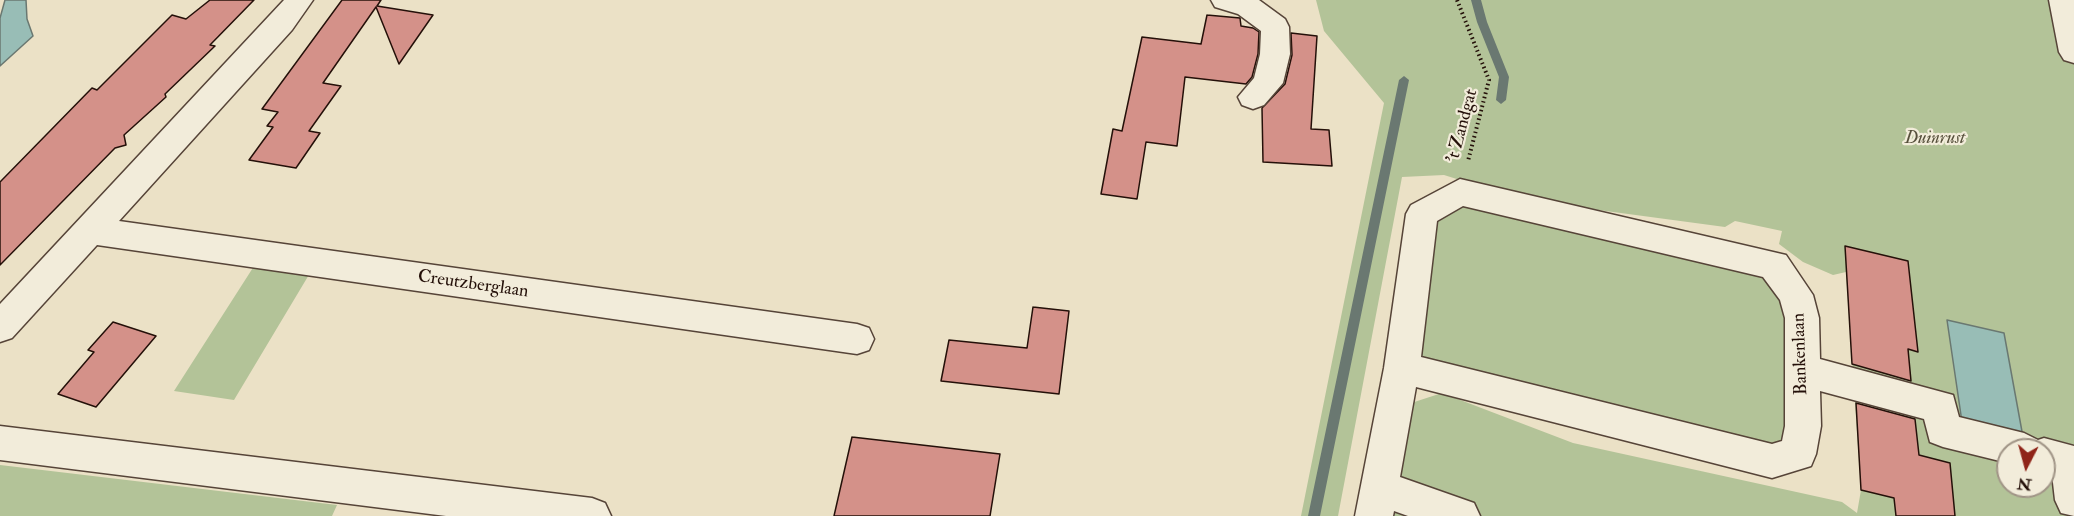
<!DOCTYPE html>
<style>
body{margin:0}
#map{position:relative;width:2074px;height:516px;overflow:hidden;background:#ebe1c6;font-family:"IM FELL Double Pica",serif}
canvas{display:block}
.north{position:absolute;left:1996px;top:438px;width:60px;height:60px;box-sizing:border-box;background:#f2ecda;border:2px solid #a09486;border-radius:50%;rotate:186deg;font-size:16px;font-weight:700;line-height:24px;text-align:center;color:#241009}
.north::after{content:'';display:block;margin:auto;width:21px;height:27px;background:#8f2418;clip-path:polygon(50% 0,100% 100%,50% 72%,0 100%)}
</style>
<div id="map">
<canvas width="2074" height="516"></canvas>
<div class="north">N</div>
</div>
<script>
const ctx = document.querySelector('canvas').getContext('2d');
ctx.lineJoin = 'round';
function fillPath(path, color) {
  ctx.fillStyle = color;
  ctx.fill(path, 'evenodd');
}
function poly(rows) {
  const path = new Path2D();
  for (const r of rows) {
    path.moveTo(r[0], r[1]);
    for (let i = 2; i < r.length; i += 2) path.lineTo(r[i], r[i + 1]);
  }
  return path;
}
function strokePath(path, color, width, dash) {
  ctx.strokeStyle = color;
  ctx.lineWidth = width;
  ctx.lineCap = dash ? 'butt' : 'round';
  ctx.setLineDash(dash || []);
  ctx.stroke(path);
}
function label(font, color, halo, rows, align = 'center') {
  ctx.font = font + ' "IM FELL Double Pica",serif';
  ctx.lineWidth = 4.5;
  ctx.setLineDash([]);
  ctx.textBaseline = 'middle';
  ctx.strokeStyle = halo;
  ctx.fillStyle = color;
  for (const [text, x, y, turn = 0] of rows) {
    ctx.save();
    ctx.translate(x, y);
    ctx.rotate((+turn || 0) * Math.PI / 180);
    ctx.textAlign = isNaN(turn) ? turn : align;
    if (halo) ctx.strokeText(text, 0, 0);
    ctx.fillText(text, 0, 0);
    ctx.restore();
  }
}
fillPath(poly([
 [1316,0,2074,0,2074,516,1388,516,1402,406,1442,393,1573,443,1842,502,1857,513,1861,490,1846,272,1833,275,1803,262,1779,244,1782,231,1735,221,1725,227,1524,200,1444,175,1402,177,1338,516,1301,516,1384,103,1324,31],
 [2008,450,2044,450,2044,486,2008,486],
 [1438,207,1481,207,1756,267,1786,303,1789,435,1778,442,1763,444,1414,357],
 [256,263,313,268,234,400,174,391],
 [0,465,76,474,337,505,332,516,0,516]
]), '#b3c398');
const water = poly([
 [5,0,26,0,27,19,33,36,0,66,0,18,5,0],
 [1947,320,2004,333,2023,437,1962,422,1947,320]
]);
fillPath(water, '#98bdb6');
strokePath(water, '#6a7871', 1.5);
fillPath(poly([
 [1471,0,1481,0,1487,22,1509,77,1506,100,1501,104,1496,100,1499,77,1477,22,1471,0],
 [1404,76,1409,80,1320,516,1308,516,1399,80,1404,76]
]), '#6a7871');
const building = poly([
 [210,0,254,0,210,45,215,46,165,94,166,97,124,135,126,145,115,148,0,265,0,182,92,88,97,90,172,15,186,19,210,0],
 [342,0,381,0,377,6,433,15,399,64,376,7,323,83,341,86,309,131,320,133,296,168,249,160,273,127,267,126,278,112,262,109,342,0],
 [1207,15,1240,18,1241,26,1253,28,1259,32,1258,54,1252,77,1246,84,1185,77,1177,146,1146,142,1137,199,1101,194,1113,129,1122,131,1142,37,1201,44,1207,15],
 [1291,33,1317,36,1311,129,1329,130,1332,166,1263,162,1262,108,1285,84,1292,55,1291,33],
 [1845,246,1908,261,1918,352,1908,349,1911,381,1852,364,1845,246],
 [1033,307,1069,311,1059,394,941,381,949,340,1027,348,1033,307],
 [113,322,156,336,96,407,58,394,94,352,88,350,113,322],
 [1856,403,1915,419,1919,455,1950,463,1955,516,1896,516,1894,498,1861,490,1856,403],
 [852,437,1000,454,990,516,834,516,852,437]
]);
fillPath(building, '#d49189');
strokePath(building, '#241009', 1.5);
const minor = poly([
 [284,0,313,0,292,30,119,221,857,324,869,328,874,339,869,350,857,354,97,245,12,338,0,342,0,304,284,0],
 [1211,0,1259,0,1285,19,1289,27,1290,54,1283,83,1264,105,1253,109,1242,105,1238,97,1254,78,1260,54,1261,31,1238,14,1215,7,1211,0],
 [2049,0,2074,0,2074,63,2064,60,2059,52,2049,0],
 [1460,179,1786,255,1813,295,1819,318,1820,359,1953,395,1959,417,2024,433,2038,440,2044,438,2074,446,2074,516,2061,513,2055,500,2052,474,2044,472,2044,450,2008,450,2008,463,1943,447,1930,442,1924,419,1820,391,1821,426,1816,454,1811,466,1772,478,1416,387,1400,477,1474,503,1480,516,1408,516,1394,511,1393,516,1355,516,1384,368,1406,214,1411,205,1460,179],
 [1463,206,1763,277,1780,300,1785,318,1785,426,1782,441,1772,444,1421,357,1437,221,1463,206],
 [0,426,592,498,605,503,611,516,446,516,0,460,0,426]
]);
strokePath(minor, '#564438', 3);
strokePath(poly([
 [1457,0,1489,80,1468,161]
]), '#241009', 4, [1.5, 3]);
fillPath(minor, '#f2ecda');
label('18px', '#241009', '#f2ecda', [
 ["'t Zandgat",1463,126,-75],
 ["Creutzberglaan",473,285,8],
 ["Bankenlaan",1801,354,-92]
]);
label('italic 18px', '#564f3b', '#f2ecda', [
 ["Duinrust",1935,139]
]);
</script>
